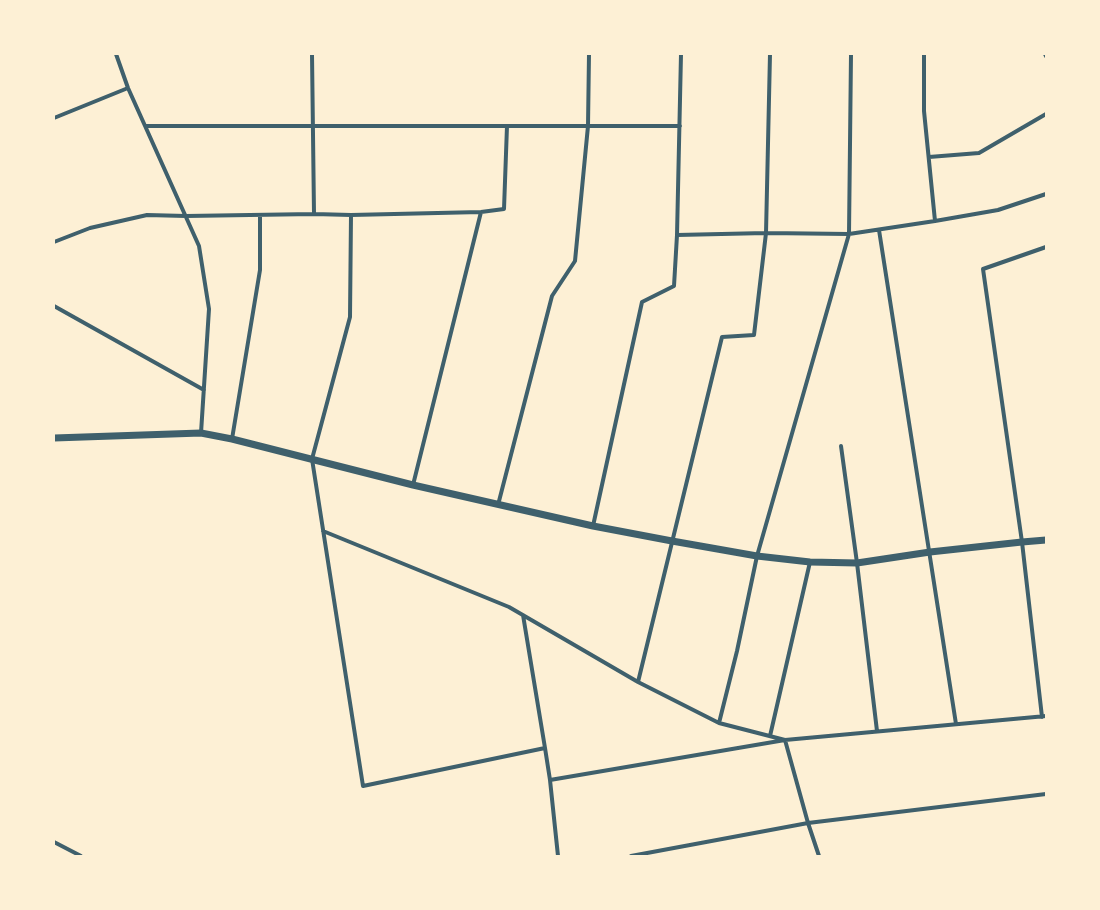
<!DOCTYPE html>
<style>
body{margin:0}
#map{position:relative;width:1100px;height:910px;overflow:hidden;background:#fdf0d5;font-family:Poppins,sans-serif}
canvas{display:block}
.frame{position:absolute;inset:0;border:55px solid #fdf0d5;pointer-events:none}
</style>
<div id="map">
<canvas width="1100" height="910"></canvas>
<div class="frame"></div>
</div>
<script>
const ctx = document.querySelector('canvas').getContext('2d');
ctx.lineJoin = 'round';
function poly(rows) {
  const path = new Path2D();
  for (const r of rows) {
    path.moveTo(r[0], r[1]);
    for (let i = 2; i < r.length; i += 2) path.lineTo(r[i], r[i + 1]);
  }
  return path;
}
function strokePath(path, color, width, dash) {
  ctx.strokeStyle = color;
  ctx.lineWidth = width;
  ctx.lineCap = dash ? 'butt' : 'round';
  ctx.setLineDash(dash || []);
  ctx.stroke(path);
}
strokePath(poly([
 [116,54,128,88,199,246,209,309,201,433],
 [312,54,314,214],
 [924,54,924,111,935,221],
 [1045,54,1046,56],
 [54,118,128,88],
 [145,126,680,126],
 [929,157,979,153,1046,114],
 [351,215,350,317,312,459,363,786,545,748,550,780,558,856],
 [879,230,956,724],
 [677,235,766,233,849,234,935,221,998,210,1046,194],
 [54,242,90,228,147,215,186,216,314,214,351,215,481,212,504,209,507,126],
 [54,306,204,390],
 [232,439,260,270,260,215],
 [841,446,857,563,877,731],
 [413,485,481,212],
 [498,505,552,296,575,261,588,126,589,54],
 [593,526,642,302,674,286,677,235,681,54],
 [323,531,509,607,638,682,719,723,785,740,808,823,819,856],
 [523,615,545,748],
 [638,682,722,337,754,335,766,233,770,54],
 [1042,717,1022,542,983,269,1046,247],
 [719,723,737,651,757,556,849,234,851,54],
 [770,736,810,562],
 [550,780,785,740,1046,716],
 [54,842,81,856],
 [631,856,808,823,1046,794]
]), '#3f606c', 4);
strokePath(poly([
 [54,438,201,433,232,439,413,485,593,526,672,541,757,556,810,562,857,563,930,552,1022,542,1046,540]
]), '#3f606c', 7);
</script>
